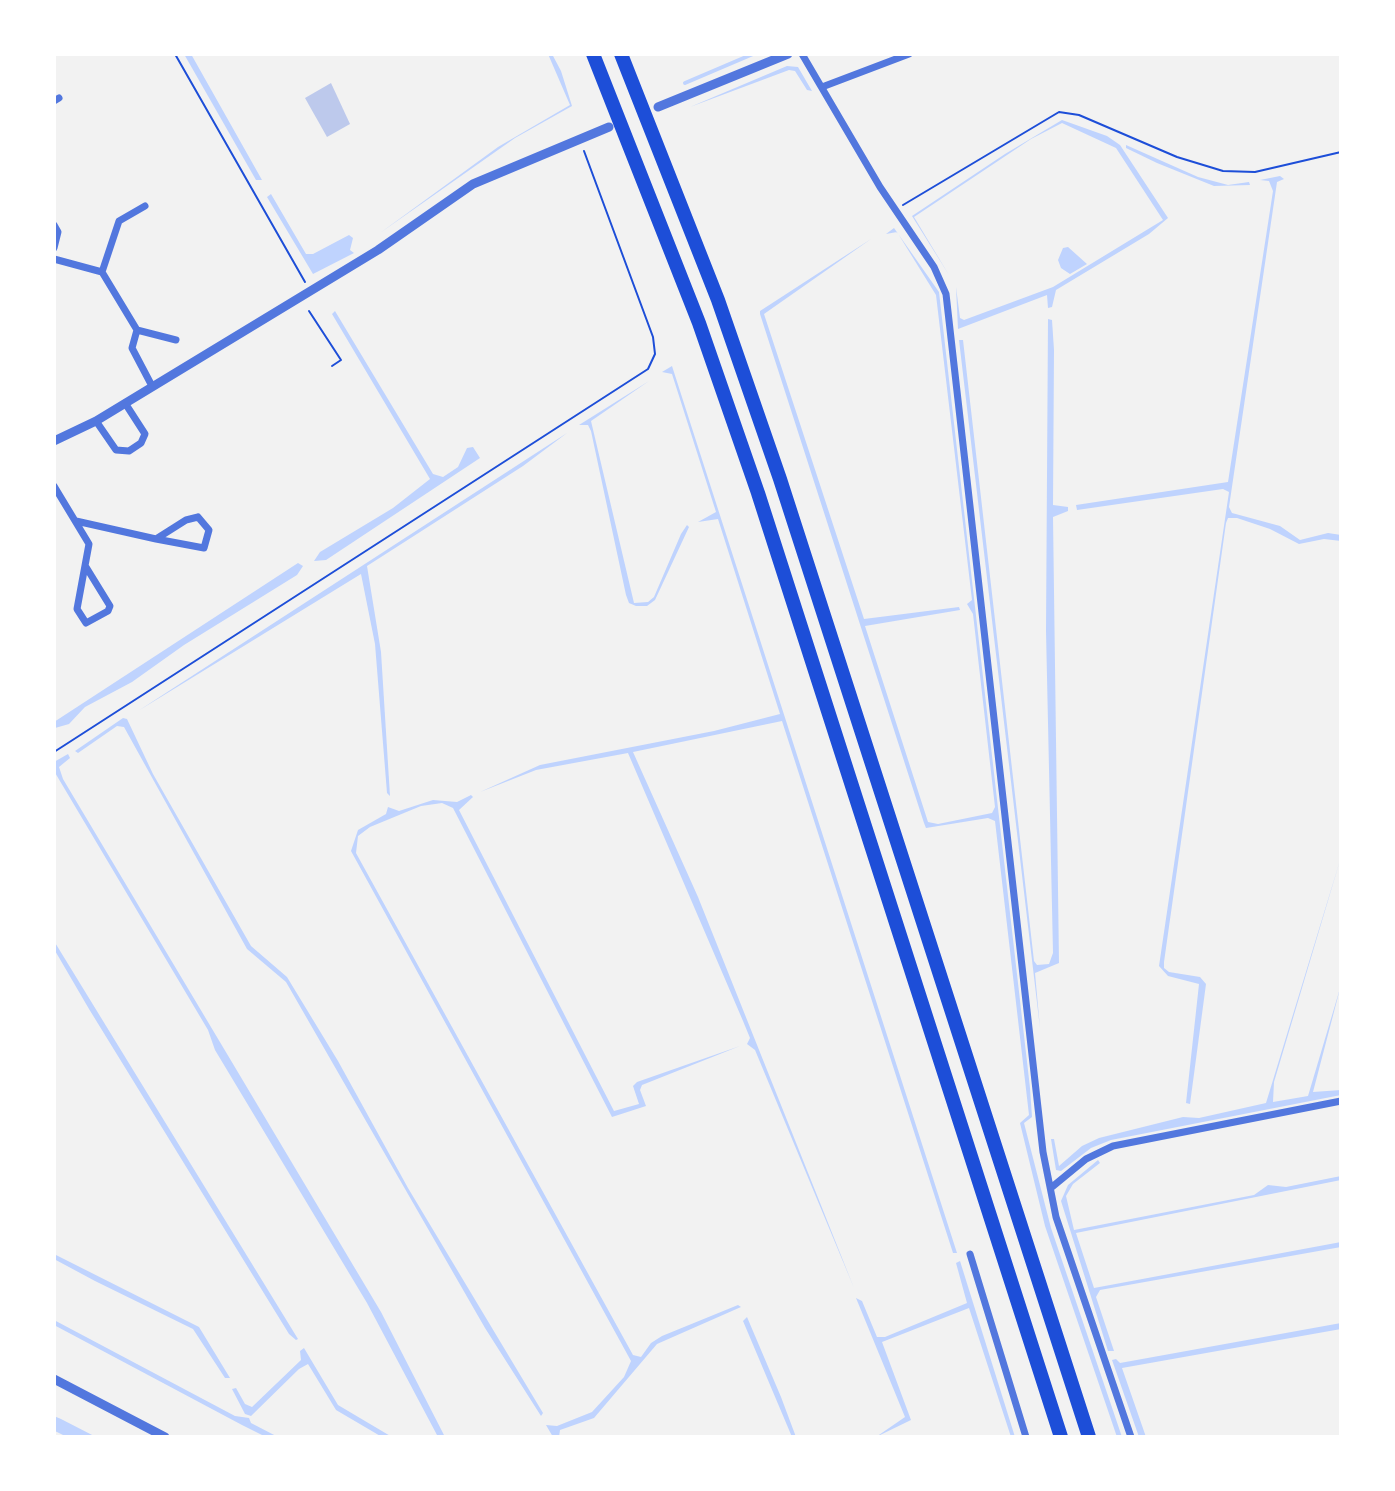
<!DOCTYPE html>
<style>
body{margin:0}
#map{position:relative;width:1395px;height:1491px;overflow:hidden;background:#f2f2f2;font-family:Quicksand,sans-serif}
canvas{display:block}
.frame{position:absolute;inset:0;border:56px solid #fff;pointer-events:none}
</style>
<div id="map">
<canvas width="1395" height="1491"></canvas>
<div class="frame"></div>
</div>
<script>
const ctx = document.querySelector('canvas').getContext('2d');
ctx.lineJoin = 'round';
function fillPath(path, color) {
  ctx.fillStyle = color;
  ctx.fill(path, 'evenodd');
}
function poly(rows) {
  const path = new Path2D();
  for (const r of rows) {
    path.moveTo(r[0], r[1]);
    for (let i = 2; i < r.length; i += 2) path.lineTo(r[i], r[i + 1]);
  }
  return path;
}
function strokePath(path, color, width, dash) {
  ctx.strokeStyle = color;
  ctx.lineWidth = width;
  ctx.lineCap = dash ? 'butt' : 'round';
  ctx.setLineDash(dash || []);
  ctx.stroke(path);
}
fillPath(poly([
 [184,54,191,54,262,180,256,180],
 [548,54,552,54,561,71,572,106,515,138,380,233,498,147,570,105],
 [787,66,798,67,812,91,807,90,795,71,789,70,690,107],
 [1062,120,1107,136,1120,145,1168,218,1149,234,1056,290,1052,307,1048,308,1047,295,958,329,956,287,960,318,964,320,1053,287,1163,220,1116,148,1062,123,1031,139,914,217,949,275,912,216,1005,154],
 [1126,145,1198,177,1228,185,1249,182,1250,185,1214,186,1157,163,1126,148],
 [1280,176,1284,179,1277,182,1229,507,1232,513,1280,526,1300,540,1328,533,1341,535,1341,541,1324,539,1299,544,1270,529,1237,518,1228,518,1226,523,1164,962,1164,968,1169,972,1200,977,1206,984,1190,1104,1186,1103,1199,984,1168,976,1159,966,1229,492,1223,489,1077,510,1076,505,1228,482,1273,191,1269,181,1260,180],
 [271,194,306,254,313,254,349,235,353,238,350,250,354,253,313,274,267,197],
 [894,228,939,292,1030,1088,1032,1117,1024,1123,1051,1228,1122,1437,1117,1437,1045,1226,1020,1123,1029,1115,995,821,988,818,926,828,924,823,760,314,760,311,871,239,764,314,864,619,959,607,960,610,865,626,928,822,938,824,992,813,995,807,973,614,967,604,972,600,936,295,897,232,886,234],
 [1068,247,1087,264,1070,274,1061,268,1058,260,1063,248],
 [335,311,433,474,443,477,458,467,467,448,473,447,480,458,326,560,314,561,320,552,393,508,430,479,332,314],
 [1048,319,1052,320,1054,350,1053,505,1068,507,1068,511,1053,517,1059,963,1035,973,1040,1028,959,340,963,340,1034,961,1037,965,1049,964,1053,953,1046,631],
 [672,366,957,1253,953,1253,782,721,633,752,698,897,854,1288,755,1050,747,1044,750,1038,743,1021,628,753,536,770,480,792,540,765,714,731,780,714,718,519,698,522,716,512,672,374,662,372],
 [649,381,591,421,634,603,648,602,654,597,681,534,687,525,689,527,655,600,647,606,636,606,629,603,626,595,591,431,588,425,579,425],
 [567,433,523,466,367,566,381,652,390,796,387,793,375,644,361,574,138,711],
 [298,563,303,566,297,575,184,645,132,682,85,707,69,724,55,728,54,722],
 [123,718,127,719,153,774,251,946,287,977,338,1061,408,1188,543,1413,541,1416,485,1328,286,982,247,949,124,727,117,726,78,753,75,751],
 [68,754,70,758,59,767,63,779,381,1312,445,1437,437,1435,367,1303,215,1050,208,1030,54,771,54,762],
 [471,795,473,797,459,810,614,1111,639,1104,633,1086,637,1082,740,1046,642,1085,640,1090,646,1106,612,1117,453,808,442,803,421,806,370,827,358,836,356,853,633,1355,641,1357,651,1343,662,1336,738,1305,741,1307,657,1344,594,1418,560,1430,559,1437,553,1437,546,1425,557,1426,592,1412,624,1377,631,1361,351,851,358,830,386,814,388,807,399,811,433,800,457,802],
 [1341,857,1274,1082,1273,1102,1308,1096,1341,985,1313,1092,1341,1090,1341,1095,1111,1140,1091,1148,1061,1171,1056,1170,1051,1139,1054,1139,1059,1166,1082,1146,1099,1138,1183,1117,1199,1118,1266,1103],
 [54,941,298,1339,296,1340,289,1334,89,1009,54,949],
 [1098,1160,1100,1163,1073,1184,1066,1196,1074,1230,1254,1195,1268,1185,1286,1187,1341,1176,1341,1180,1076,1233,1094,1288,1341,1242,1341,1247,1100,1290,1096,1297,1114,1351,1108,1351,1061,1201,1068,1185],
 [54,1254,199,1327,230,1378,225,1378,193,1329,95,1281,54,1259],
 [960,1261,1015,1437,1011,1437,969,1308,882,1342,911,1420,876,1437,905,1417,856,1298,862,1301,877,1337,885,1337,967,1303,956,1263],
 [747,1317,781,1397,796,1437,792,1437,743,1321],
 [54,1320,235,1416,249,1418,251,1423,278,1437,266,1437,242,1425,54,1325],
 [1341,1323,1341,1329,1122,1368,1146,1437,1139,1437,1112,1360,1116,1359,1120,1363],
 [304,1348,338,1405,392,1437,382,1437,336,1410,308,1364,299,1369,251,1416,245,1414,232,1389,236,1388,245,1404,252,1407,301,1360,300,1351],
 [54,1416,61,1419,96,1437,67,1437,55,1431]
]), '#bfd3fe');
strokePath(poly([
 [685,83,753,54]
]), '#bfd3fe', 4);
fillPath(poly([
 [331,83,350,124,327,137,305,98]
]), '#bdc9ec');
strokePath(poly([
 [175,54,305,282],
 [903,205,1059,112,1079,115,1177,157,1223,171,1255,172,1341,152],
 [309,311,341,360,332,366],
 [54,752,648,369,655,354,653,337,584,151]
]), '#1d4ed8', 2);
strokePath(poly([
 [802,54,880,187,934,267,946,294,1043,1152,1056,1217,1131,1437],
 [822,87,909,54],
 [54,101,59,98],
 [54,225,58,232,54,248],
 [54,259,102,272,137,330,176,340],
 [102,272,119,221,145,206],
 [137,330,132,348,152,386],
 [96,421,116,450,129,451,141,443,145,434,125,403],
 [54,486,89,544,77,609,86,623,108,611,110,606,86,567],
 [198,517,209,530,204,548,156,539,186,520,198,517],
 [76,521,156,539],
 [1052,1187,1086,1159,1113,1146,1341,1101],
 [970,1254,1026,1437]
]), '#5277de', 7);
strokePath(poly([
 [658,107,788,54],
 [54,441,96,421,378,250,473,184,609,127],
 [54,1379,165,1437]
]), '#5277de', 9);
strokePath(poly([
 [593,54,699,323,758,493,1061,1437],
 [621,54,718,300,780,479,1089,1437]
]), '#1d4ed8', 14);
</script>
